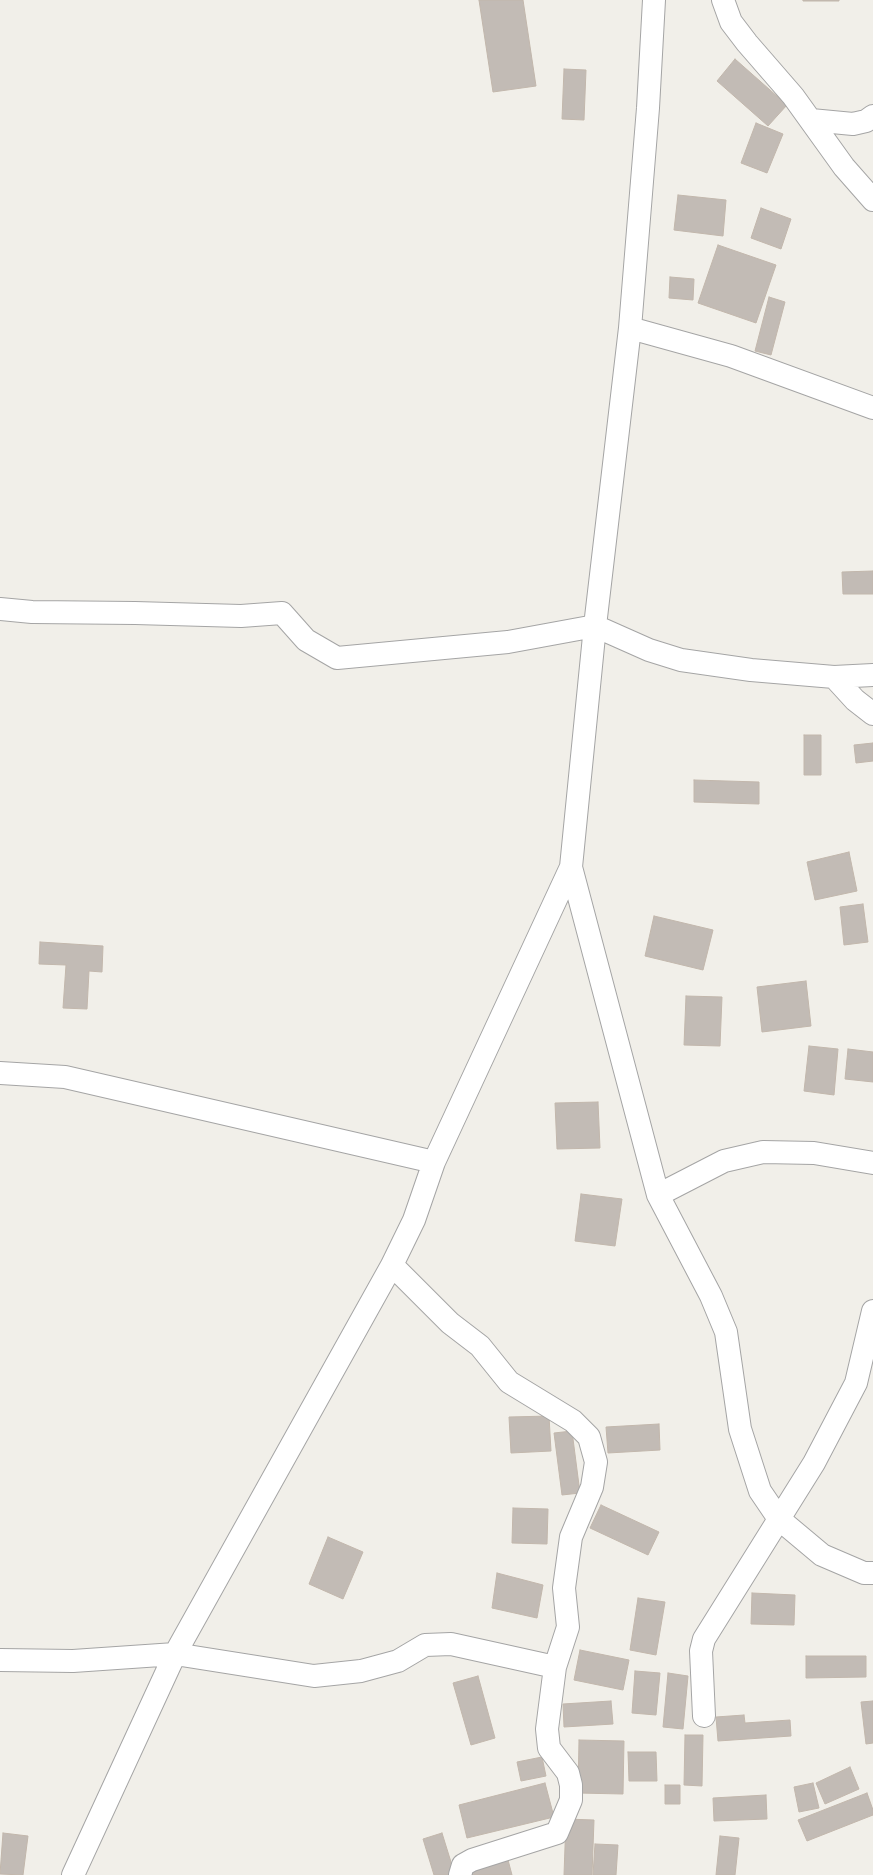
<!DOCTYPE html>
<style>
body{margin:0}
canvas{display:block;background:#f1efe9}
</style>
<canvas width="873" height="1875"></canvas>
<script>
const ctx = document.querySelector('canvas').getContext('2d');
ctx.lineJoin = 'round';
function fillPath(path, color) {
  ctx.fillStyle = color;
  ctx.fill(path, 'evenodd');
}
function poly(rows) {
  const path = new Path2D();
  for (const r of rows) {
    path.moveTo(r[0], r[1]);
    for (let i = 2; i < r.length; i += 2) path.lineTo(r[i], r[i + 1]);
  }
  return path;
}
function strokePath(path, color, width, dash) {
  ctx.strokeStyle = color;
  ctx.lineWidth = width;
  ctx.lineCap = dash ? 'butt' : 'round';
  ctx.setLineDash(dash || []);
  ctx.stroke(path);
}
const building = poly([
 [479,0,523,0,536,86,493,92,479,0],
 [803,0,839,0,839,1,803,1,803,0],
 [735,59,787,105,768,126,717,81,735,59],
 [564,69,586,70,584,120,562,119,564,69],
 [756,123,783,134,767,173,741,163,756,123],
 [678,195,726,200,723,236,674,230,678,195],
 [761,208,791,219,781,249,751,238,761,208],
 [718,245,776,265,756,323,698,303,718,245],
 [670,277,694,279,693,300,669,298,670,277],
 [769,297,785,302,771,355,755,351,769,297],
 [873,571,873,594,843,594,842,572,873,571],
 [804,735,821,735,821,775,804,775,804,735],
 [873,743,873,761,856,763,854,745,873,743],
 [694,780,759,782,759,804,694,802,694,780],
 [849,852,857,891,815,900,807,862,849,852],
 [863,904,868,942,844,945,840,907,863,904],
 [654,916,713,930,703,970,645,956,654,916],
 [40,942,103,946,102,972,89,971,87,1009,63,1008,66,965,39,964,40,942],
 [806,981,811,1026,762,1032,757,987,806,981],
 [686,996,722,997,720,1046,684,1045,686,996],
 [809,1046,838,1049,834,1095,804,1091,809,1046],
 [848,1049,873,1052,873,1082,845,1079,848,1049],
 [598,1102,600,1148,557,1149,555,1103,598,1102],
 [581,1194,622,1199,615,1246,575,1241,581,1194],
 [549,1416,551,1451,511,1453,509,1417,549,1416],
 [659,1424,660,1450,608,1453,606,1427,659,1424],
 [572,1431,580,1493,562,1495,554,1433,572,1431],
 [601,1505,659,1532,648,1555,590,1528,601,1505],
 [513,1508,548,1509,547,1544,512,1543,513,1508],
 [328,1537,363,1552,343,1599,309,1584,328,1537],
 [497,1573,543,1585,537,1618,492,1608,497,1573],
 [752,1593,795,1595,794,1625,751,1624,752,1593],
 [638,1598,665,1602,656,1655,630,1650,638,1598],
 [580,1650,629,1660,623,1690,574,1680,580,1650],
 [806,1656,866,1656,866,1677,806,1678,806,1656],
 [635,1671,660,1673,656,1715,632,1713,635,1671],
 [668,1673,688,1676,683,1729,663,1727,668,1673],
 [478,1676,495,1738,471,1745,453,1683,478,1676],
 [611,1701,613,1724,564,1727,563,1704,611,1701],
 [873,1701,873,1743,866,1744,861,1702,873,1701],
 [744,1715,745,1723,790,1720,791,1736,718,1741,716,1717,744,1715],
 [685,1735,703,1735,702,1786,684,1785,685,1735],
 [579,1740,624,1741,623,1794,578,1793,579,1740],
 [628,1752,656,1752,657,1781,629,1781,628,1752],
 [542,1757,546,1776,521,1781,517,1762,542,1757],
 [850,1767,859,1789,825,1804,816,1783,850,1767],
 [545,1783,554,1817,467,1838,459,1805,545,1783],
 [813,1783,819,1808,799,1812,794,1787,813,1783],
 [665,1785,680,1785,680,1804,665,1804,665,1785],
 [867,1793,873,1810,873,1815,807,1841,798,1820,867,1793],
 [766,1795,767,1819,714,1821,713,1798,766,1795],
 [566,1819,594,1820,592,1875,564,1875,566,1819],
 [3,1833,28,1836,23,1875,0,1874,3,1833],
 [442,1833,455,1875,434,1875,423,1839,442,1833],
 [720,1836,739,1838,735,1875,716,1875,720,1836],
 [595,1844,618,1845,616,1875,593,1875,595,1844],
 [508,1860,512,1875,470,1875,469,1871,508,1860]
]);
fillPath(building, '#c2bbb5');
strokePath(building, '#c2b7ac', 1);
const minor = poly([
 [723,0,731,22,747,43,793,96,844,167,873,200],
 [811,120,853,124,866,121,873,116],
 [630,328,731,356,873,408],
 [0,609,32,612,135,613,241,616,282,613,306,640,337,658,508,642,595,626,649,650,681,660,751,670,834,677,873,675],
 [834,677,855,700,873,714],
 [571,867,658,1195,711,1296,726,1332,740,1429,760,1491,779,1519,822,1555,864,1573,873,1573],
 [0,1073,65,1077,434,1162],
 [658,1195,724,1161,763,1152,814,1153,873,1163],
 [392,1265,450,1323,480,1346,509,1382,573,1421,589,1437,596,1462,592,1487,571,1537,564,1588,568,1627,555,1667,547,1729,549,1748,568,1773,571,1785,571,1800,557,1833,472,1860,463,1865,460,1875],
 [0,1660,73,1661,175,1654,314,1676,361,1671,398,1661,425,1645,451,1644,555,1667],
 [704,1716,701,1651,704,1639,814,1463,856,1383,873,1311],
 [73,1875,175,1654,392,1265,414,1220,434,1162,571,867,595,626,630,328,648,108,654,0]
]);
strokePath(minor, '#a5a5a5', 24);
strokePath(minor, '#fff', 22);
</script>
